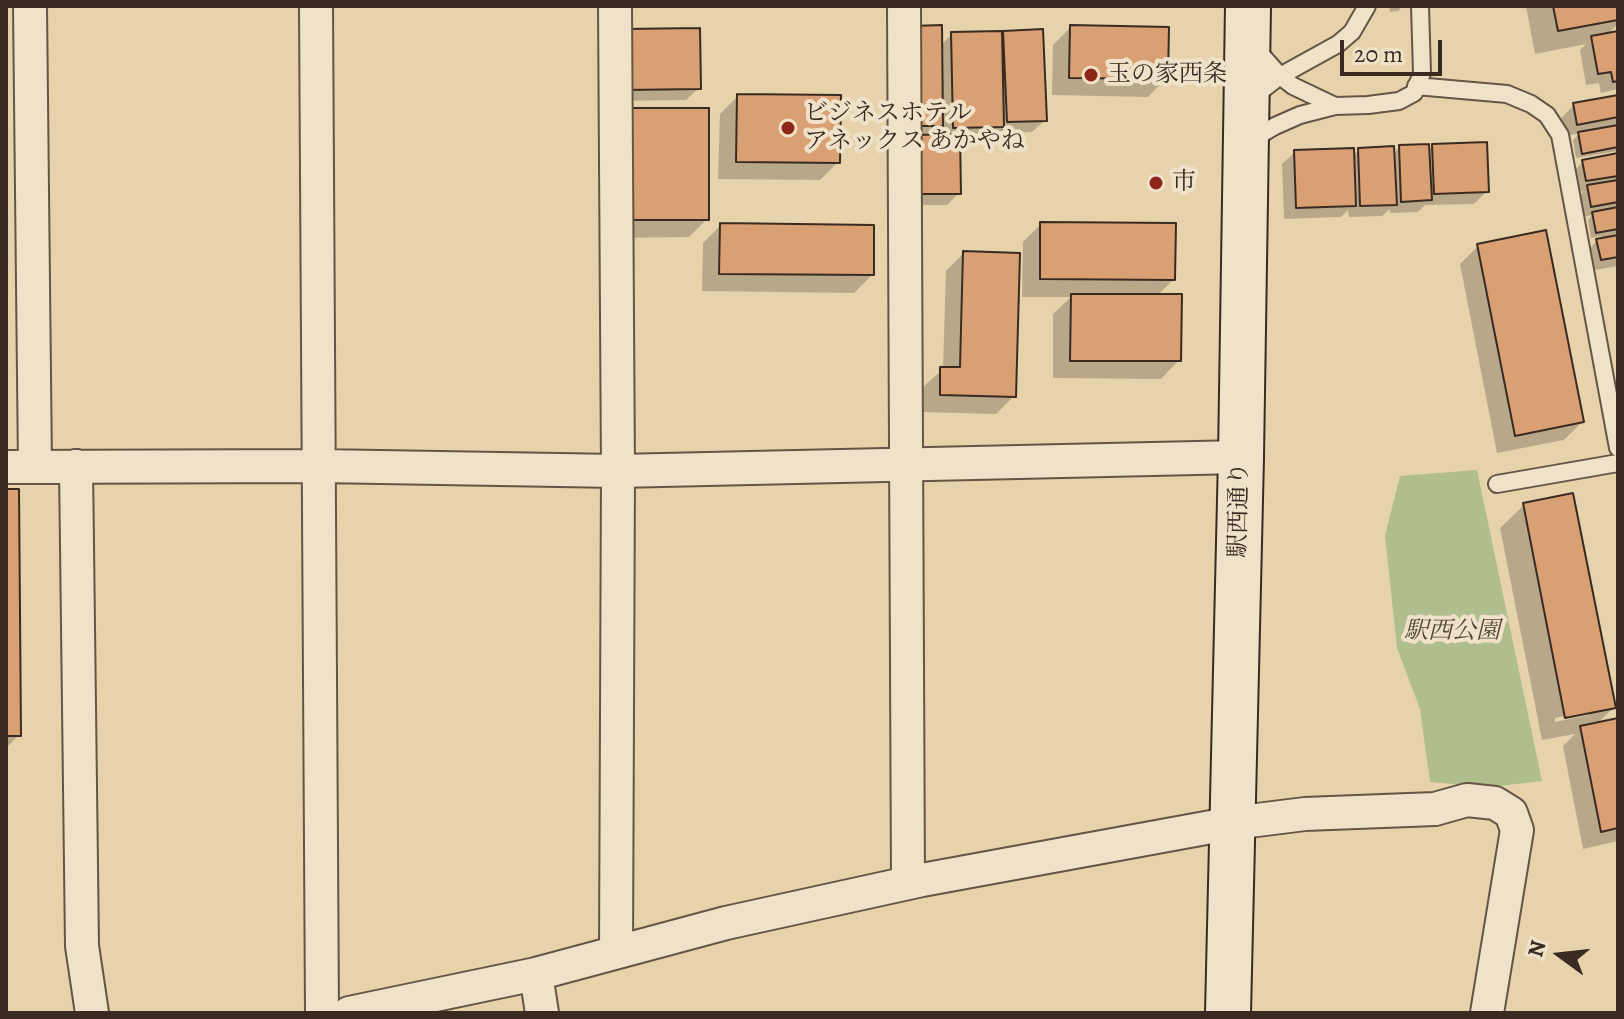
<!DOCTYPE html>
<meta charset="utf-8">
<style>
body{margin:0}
#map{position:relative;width:1624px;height:1019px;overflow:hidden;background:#e6d3ac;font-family:Alegreya,serif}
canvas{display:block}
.frame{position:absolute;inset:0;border:8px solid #392b22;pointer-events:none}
.north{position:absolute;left:1520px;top:915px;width:80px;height:80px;-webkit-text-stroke:6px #efe2c9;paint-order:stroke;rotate:285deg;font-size:22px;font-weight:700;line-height:32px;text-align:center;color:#392b22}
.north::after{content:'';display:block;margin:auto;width:28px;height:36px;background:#392b22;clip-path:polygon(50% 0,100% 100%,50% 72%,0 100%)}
.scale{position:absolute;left:1340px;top:40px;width:102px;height:36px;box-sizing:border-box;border:4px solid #392b22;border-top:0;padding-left:10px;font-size:24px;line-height:28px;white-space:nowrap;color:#392b22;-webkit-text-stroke:6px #efe2c9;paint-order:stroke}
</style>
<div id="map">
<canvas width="1624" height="1019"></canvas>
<div class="frame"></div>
<div class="north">N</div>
<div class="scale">20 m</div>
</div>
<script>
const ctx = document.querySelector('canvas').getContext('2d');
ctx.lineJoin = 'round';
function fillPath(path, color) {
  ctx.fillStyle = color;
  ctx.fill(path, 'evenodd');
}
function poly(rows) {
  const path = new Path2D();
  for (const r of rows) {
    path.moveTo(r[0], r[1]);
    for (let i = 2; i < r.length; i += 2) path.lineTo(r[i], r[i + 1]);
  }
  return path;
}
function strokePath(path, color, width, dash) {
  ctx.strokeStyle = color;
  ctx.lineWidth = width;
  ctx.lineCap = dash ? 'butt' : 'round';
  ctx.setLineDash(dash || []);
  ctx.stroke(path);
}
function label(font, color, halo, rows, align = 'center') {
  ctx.font = font + ' Alegreya,"Noto Serif JP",serif';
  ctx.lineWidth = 8;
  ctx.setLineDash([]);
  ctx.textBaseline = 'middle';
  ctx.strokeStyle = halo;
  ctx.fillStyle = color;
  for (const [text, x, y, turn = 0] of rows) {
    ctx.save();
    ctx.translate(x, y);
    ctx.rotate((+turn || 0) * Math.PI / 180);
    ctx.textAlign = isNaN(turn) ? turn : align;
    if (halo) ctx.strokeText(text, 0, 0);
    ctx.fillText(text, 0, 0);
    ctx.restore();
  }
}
fillPath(poly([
 [1477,470,1542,781,1490,787,1430,782,1420,709,1397,648,1385,535,1400,476]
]), '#b0be8e');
fillPath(poly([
 [1389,6,1403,6,1398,11,1390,12],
 [1526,6,1618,6,1618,24,1607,35,1618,33,1618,89,1601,93,1599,83,1586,85,1580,50,1586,44,1535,54],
 [1071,27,1166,78,1148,97,1052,95,1053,45],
 [1041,31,1045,120,1032,132,994,134,989,138,958,139,959,193,947,205,902,205,901,149,940,46,952,34],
 [941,125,942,137,930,137],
 [611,43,699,88,686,100,613,101],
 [738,96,838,162,820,180,718,179,720,114],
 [1618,97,1618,151,1576,158,1573,140,1580,133,1565,136,1561,118,1574,105],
 [609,129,707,219,689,237,610,238],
 [1433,146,1487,191,1474,204,1425,205,1418,212,1390,213,1390,209,1382,216,1349,217,1348,210,1341,217,1284,219,1282,164,1295,152,1352,156,1359,150,1392,155,1400,147,1428,151],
 [1618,155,1618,266,1589,271,1585,253,1602,236,1591,238,1588,220,1592,215,1579,218,1575,199,1584,191,1574,193,1571,174,1583,162],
 [1041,224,1173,280,1157,296,1179,360,1161,379,1053,378,1053,314,1071,297,1022,297,1023,242],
 [721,225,872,275,854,293,702,291,703,243],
 [1478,246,1582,422,1564,440,1497,453,1460,264],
 [964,253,1014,396,996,414,922,412,923,387,943,369,946,271],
 [6,491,19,735,6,748],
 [1524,505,1614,707,1596,725,1618,720,1618,841,1583,849,1563,746,1575,734,1542,740,1500,528],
 [1589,711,1589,715,1555,722,1555,718]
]), '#0003');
const building = poly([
 [1553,6,1618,6,1618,20,1558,31,1553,6],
 [942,25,943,126,913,126,912,26,942,25],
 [1070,25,1169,27,1168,79,1069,78,1070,25],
 [700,28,701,89,624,90,623,29,700,28],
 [1043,29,1047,121,1007,122,1003,31,1043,29],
 [1002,31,1004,127,953,128,951,32,1002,31],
 [1618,31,1618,81,1613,82,1611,72,1598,74,1591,36,1618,31],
 [737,94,841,95,840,163,736,162,737,94],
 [1618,95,1618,117,1577,125,1573,103,1618,95],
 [627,108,709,108,709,220,627,220,627,108],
 [1618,125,1618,147,1582,154,1578,132,1618,125],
 [960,134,961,194,913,194,913,135,960,134],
 [1487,142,1489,192,1434,194,1432,144,1487,142],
 [1429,144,1432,200,1401,202,1399,145,1429,144],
 [1394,146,1397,205,1360,206,1358,148,1394,146],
 [1354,148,1356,206,1296,208,1294,150,1354,148],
 [1618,153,1618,176,1586,181,1582,160,1618,153],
 [1618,180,1618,202,1591,207,1587,185,1618,180],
 [1618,207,1618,229,1596,233,1592,212,1618,207],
 [1040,222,1176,223,1175,280,1040,279,1040,222],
 [720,223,874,225,874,275,719,274,720,223],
 [1546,230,1584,422,1515,436,1477,244,1546,230],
 [1618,235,1618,257,1601,260,1596,239,1618,235],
 [963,251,1020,253,1016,397,940,395,940,367,960,367,963,251],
 [1071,294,1182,294,1181,361,1070,361,1071,294],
 [6,489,19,489,21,736,6,736,6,489],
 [1573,493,1616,708,1565,718,1523,503,1573,493],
 [1618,718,1618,828,1601,832,1580,726,1618,718]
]);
fillPath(building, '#d9a074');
strokePath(building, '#392b22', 2);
const lane = poly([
 [1257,50,1280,76,1293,86,1335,106],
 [1416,86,1507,94,1531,104,1547,115,1560,135,1618,448],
 [1252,98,1280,76,1338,44,1352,32,1367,6],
 [1250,141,1275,126,1300,115,1335,106,1368,105,1399,101,1414,93,1422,73,1420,6],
 [1497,484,1618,463]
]);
const street = poly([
 [30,6,35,467],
 [316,6,322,1013],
 [615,6,618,471,616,952],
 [904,6,908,882],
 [76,466,82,946,92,1013],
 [6,467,320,466,618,471,1241,457],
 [536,974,542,1013],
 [349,1013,536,974,726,923,922,880,1233,823,1305,814,1435,809,1467,800,1495,803,1511,813,1517,830,1487,1013]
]);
const secondary = poly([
 [1228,1013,1241,457,1248,6]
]);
strokePath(lane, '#645544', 20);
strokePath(street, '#645544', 36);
strokePath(secondary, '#392b22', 48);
strokePath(lane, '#efe2c9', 16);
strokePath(street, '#efe2c9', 32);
strokePath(secondary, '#efe2c9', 44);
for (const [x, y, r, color] of [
 [1091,75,8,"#8f2418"],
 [788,128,8,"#8f2418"],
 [1156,183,8,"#8f2418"]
]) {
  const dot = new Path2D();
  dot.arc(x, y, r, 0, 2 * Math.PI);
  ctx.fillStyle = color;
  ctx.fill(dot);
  strokePath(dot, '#efe2c9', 3);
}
label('24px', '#392b22', '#efe2c9', [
 ["玉の家西条",1107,75],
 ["ビジネスホテル",804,114],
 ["アネックス あかやね",804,142],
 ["市",1172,183]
], 'left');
label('24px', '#392b22', '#efe2c9', [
 ["駅西通り",1240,510,-89]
]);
label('italic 24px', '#514838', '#efe2c9', [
 ["駅西公園",1452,632]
]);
</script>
